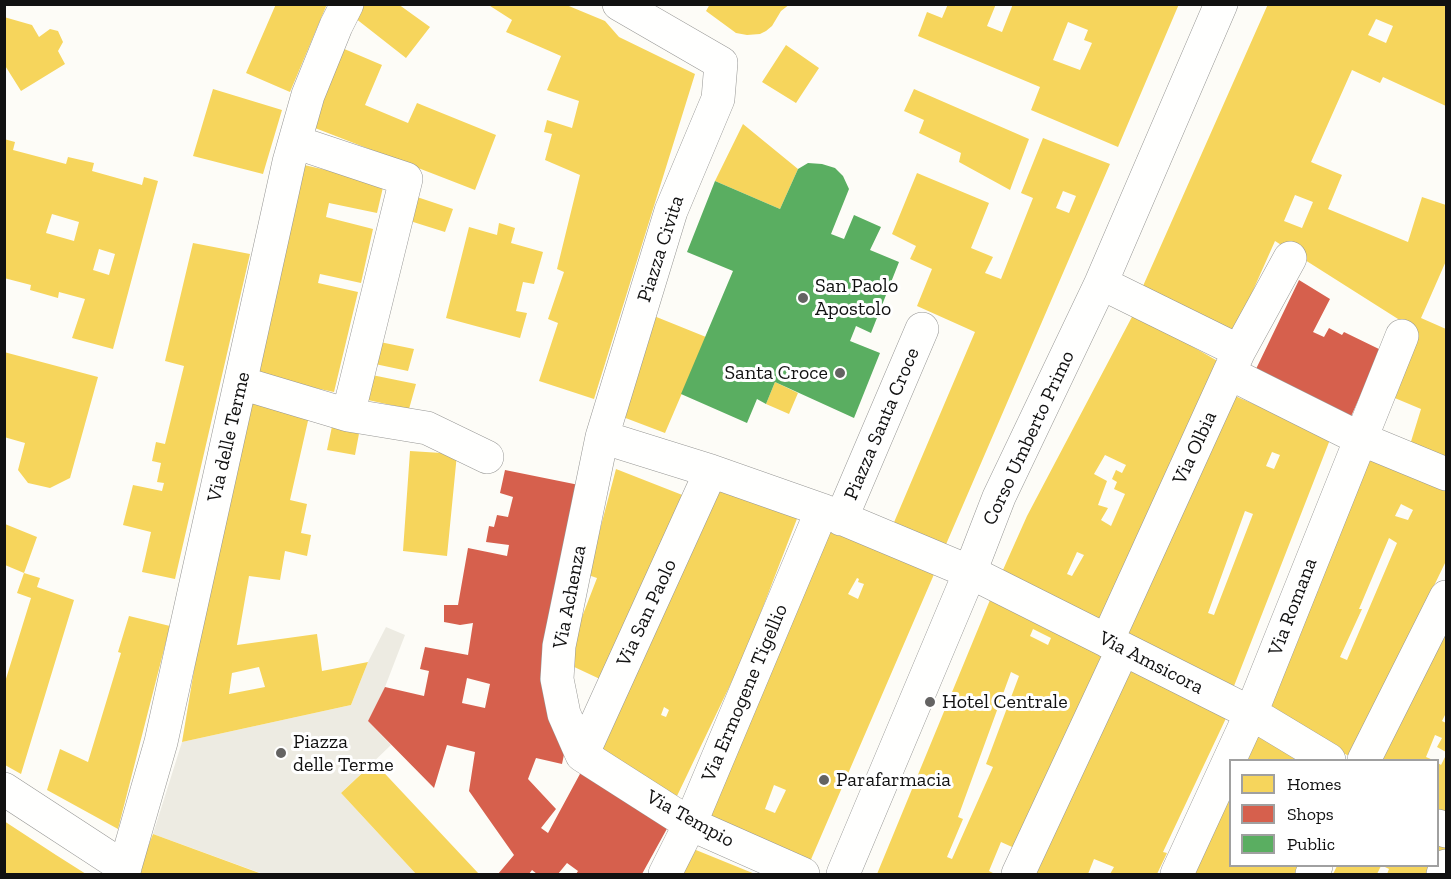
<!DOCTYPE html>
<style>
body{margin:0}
#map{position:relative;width:1451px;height:879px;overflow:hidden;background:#fdfcf7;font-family:"Zilla Slab",serif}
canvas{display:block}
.frame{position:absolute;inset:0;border:6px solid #111;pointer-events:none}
.legend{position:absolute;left:1229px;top:759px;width:210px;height:108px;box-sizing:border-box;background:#fff;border:2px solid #a0a0a0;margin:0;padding:8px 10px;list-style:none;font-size:18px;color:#111}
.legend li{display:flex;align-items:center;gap:12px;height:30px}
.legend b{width:30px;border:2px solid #a0a0a0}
</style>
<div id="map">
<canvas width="1451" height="879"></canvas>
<div class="frame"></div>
<ul class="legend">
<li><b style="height:16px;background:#f6d55c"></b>Homes</li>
<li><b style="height:16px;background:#d6604d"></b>Shops</li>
<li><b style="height:16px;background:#5aae61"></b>Public</li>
</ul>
</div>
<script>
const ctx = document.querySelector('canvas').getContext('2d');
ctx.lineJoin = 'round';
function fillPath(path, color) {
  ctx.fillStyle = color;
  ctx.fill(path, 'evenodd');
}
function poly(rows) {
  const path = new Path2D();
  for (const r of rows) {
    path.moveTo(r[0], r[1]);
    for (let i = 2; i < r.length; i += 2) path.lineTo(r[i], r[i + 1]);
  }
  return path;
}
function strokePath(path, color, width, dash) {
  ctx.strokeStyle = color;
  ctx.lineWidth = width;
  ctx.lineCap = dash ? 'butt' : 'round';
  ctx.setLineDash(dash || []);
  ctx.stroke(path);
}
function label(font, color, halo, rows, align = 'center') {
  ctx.font = font + ' "Zilla Slab",serif';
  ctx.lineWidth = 6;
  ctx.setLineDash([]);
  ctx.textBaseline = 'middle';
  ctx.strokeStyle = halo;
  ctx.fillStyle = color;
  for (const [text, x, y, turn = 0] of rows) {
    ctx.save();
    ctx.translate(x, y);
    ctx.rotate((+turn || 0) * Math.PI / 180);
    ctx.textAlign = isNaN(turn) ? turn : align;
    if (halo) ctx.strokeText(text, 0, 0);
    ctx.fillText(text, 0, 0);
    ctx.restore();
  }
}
fillPath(poly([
 [386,627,405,635,385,687,368,721,391,745,341,793,416,874,263,874,153,834,182,742,351,705,368,662]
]), '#edebe2');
fillPath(poly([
 [276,4,327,4,290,92,246,73],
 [362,4,398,4,430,27,406,58,355,18],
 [487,4,564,4,605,21,619,37,695,74,594,399,539,381,558,323,548,319,564,272,557,269,580,175,545,160,552,134,544,132,547,120,572,128,579,101,547,90,561,56,506,32,512,20],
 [710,4,790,4,781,11,772,26,766,31,760,34,747,35,736,33,706,11],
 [948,4,996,4,987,26,1002,32,1013,4,1179,4,1118,147,1031,110,1040,87,918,36,927,12,942,18],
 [1068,22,1088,30,1084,40,1092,43,1080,70,1053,60],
 [1268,4,1446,4,1446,106,1383,77,1380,83,1352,70,1311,162,1342,175,1328,209,1408,242,1422,197,1446,205,1446,261,1421,318,1446,329,1446,465,1409,448,1421,409,1390,396,1417,331,1275,241,1235,331,1143,286],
 [1376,19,1393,26,1386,43,1368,35],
 [1295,195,1313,202,1302,228,1284,221],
 [4,17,32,25,39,37,50,29,58,31,63,42,58,51,65,64,21,91,4,64],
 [786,45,819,68,796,103,762,82],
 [342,48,382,65,365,105,408,123,417,103,496,135,475,190,315,128,324,87],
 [213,89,282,110,263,174,193,156],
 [914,89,1029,139,1010,190,959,162,961,153,919,133,924,120,904,111],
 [743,124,798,169,780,209,715,181],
 [1043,138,1110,164,944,549,892,527,975,332,917,306,932,269,910,259,916,246,892,234,917,173,989,203,971,248,993,257,985,273,1001,279,1033,198,1021,193],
 [1063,191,1076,196,1069,213,1056,208],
 [4,139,15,142,13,150,66,164,68,157,94,163,92,171,142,185,144,177,158,181,113,349,72,338,85,299,59,292,58,298,30,290,31,285,4,278],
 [52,214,79,222,74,241,46,233],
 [99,249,115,254,109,275,93,270],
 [304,165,384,183,377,213,329,203,326,217,373,229,361,283,320,274,318,283,358,292,334,392,254,375],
 [417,197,453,209,445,232,410,221],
 [499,223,515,228,511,243,543,252,534,284,523,282,516,311,527,313,520,338,446,318,469,227,497,235],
 [193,243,250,254,175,579,142,572,151,532,123,525,133,485,162,491,164,483,157,482,161,463,152,461,156,442,165,444,184,366,165,361],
 [1134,313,1221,363,1100,632,998,581,1027,516],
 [1105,455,1126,465,1122,473,1116,470,1112,479,1117,482,1114,489,1125,494,1111,526,1101,520,1108,508,1098,505,1107,481,1094,474],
 [1077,552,1084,555,1072,576,1067,574],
 [654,316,706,337,665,433,615,414],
 [380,342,414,349,408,371,375,364],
 [4,352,98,377,70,478,50,488,28,483,18,470,25,443,4,437],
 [372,375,416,384,409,409,368,400],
 [775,382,798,393,789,414,766,404],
 [1235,396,1331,437,1234,686,1121,643],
 [1272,452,1280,455,1274,469,1266,466],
 [1245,511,1253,514,1214,615,1208,613],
 [247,399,310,412,290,500,307,504,301,533,311,535,307,556,285,551,280,580,249,576,237,645,317,634,322,671,368,662,351,705,182,742,217,533],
 [259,667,265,687,229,694,232,673],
 [334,417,361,423,355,455,327,450],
 [410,451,457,454,447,556,403,551],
 [1368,452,1446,480,1446,561,1351,757,1264,713,1299,638,1296,636,1313,588,1318,591,1341,515],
 [1401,504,1413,510,1408,520,1395,516],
 [1389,538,1397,543,1347,660,1340,657,1362,609,1359,609],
 [616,469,690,498,602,680,570,665,577,630,597,578,588,575],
 [724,482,800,511,744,656,677,796,596,750],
 [664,707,669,710,666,717,661,715],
 [5,524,37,537,24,573,5,565],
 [830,526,935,572,809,864,707,821],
 [857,578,859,579,858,582,864,584,858,599,848,594],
 [774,785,786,790,775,813,765,809],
 [24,573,40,578,37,587,74,600,21,774,5,765,5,682,31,598,17,593],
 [990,600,1028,616,1108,657,1021,851,1001,842,989,871,995,874,877,874],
 [1033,629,1051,638,1048,645,1030,636],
 [1011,672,1019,676,986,764,993,767,952,859,947,857,963,819,958,817],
 [129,616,170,626,118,829,47,790,60,749,88,762,121,653,118,652],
 [1446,626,1446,713,1442,721,1446,723,1446,752,1437,747,1442,738,1435,735,1426,757,1433,760,1379,760],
 [1128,666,1228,714,1163,852,1167,853,1157,874,1110,874,1114,867,1094,859,1088,874,1036,874],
 [1256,736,1307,760,1244,760],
 [1446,755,1446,821,1438,816,1438,763,1441,765],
 [374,762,479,874,416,874,341,793],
 [1230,789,1230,866,1299,866,1295,874,1189,874],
 [4,821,56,855,86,874,4,874],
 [153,834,262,874,137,874],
 [1438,840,1446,845,1446,848,1434,874,1387,874,1389,869,1383,866,1438,866],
 [691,848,755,874,679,874],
 [1337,866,1381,866,1377,874,1333,874]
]), '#f6d55c');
fillPath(poly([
 [1299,280,1330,299,1313,332,1324,337,1329,328,1342,335,1344,332,1381,350,1348,423,1256,369],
 [505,470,579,485,566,745,562,764,536,758,528,779,556,809,541,828,548,833,581,772,669,825,642,874,576,874,578,871,567,863,558,874,537,874,532,870,529,874,498,874,514,855,469,791,475,752,447,745,434,788,368,721,385,687,424,696,429,671,420,669,425,647,468,655,473,623,460,625,444,622,444,605,458,605,468,548,507,556,509,545,486,542,489,526,494,527,497,515,508,517,513,497,500,493],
 [467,678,490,684,485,708,462,703]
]), '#d6604d');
fillPath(poly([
 [808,163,822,164,835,168,843,176,849,189,831,234,844,239,854,215,881,227,870,250,899,262,871,333,856,326,850,341,880,353,854,418,775,382,766,404,757,399,747,423,681,394,733,271,687,252,715,181,780,209,798,169]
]), '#5aae61');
const street = poly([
 [619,4,721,63,718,99,671,211,602,437,559,646,557,679,564,714,582,755,690,824,803,874],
 [295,142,406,179,348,415],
 [1101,283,1239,351],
 [1229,373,1361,439,1446,474],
 [241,383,348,415,427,428,487,457],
 [602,437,711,471,822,510,970,572,1251,713,1329,760],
 [841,519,922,329],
 [1107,641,1239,351,1290,258],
 [582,755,711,471],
 [1364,760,1446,597],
 [4,789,125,868],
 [1438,826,1446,831],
 [123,874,161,742,289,162,308,95,336,26,347,4],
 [665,874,690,824,822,510],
 [843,874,970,572,999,497,1101,283,1221,4],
 [1018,874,1123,649],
 [1177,874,1251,713,1402,336],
 [1312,874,1316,866],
 [1443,874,1446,866]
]);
strokePath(street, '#979795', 34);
strokePath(street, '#fffffe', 33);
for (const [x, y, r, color] of [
 [803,298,6,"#646362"],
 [840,373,6,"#646362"],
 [930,702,6,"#646362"],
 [281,753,6,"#646362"],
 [824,780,6,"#646362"]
]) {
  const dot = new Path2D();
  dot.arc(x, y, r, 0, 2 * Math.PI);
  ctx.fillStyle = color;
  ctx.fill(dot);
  strokePath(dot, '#fff', 2);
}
label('20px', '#111', '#fff', [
 ["Piazza Civita",661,249,-72],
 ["Piazza Santa Croce",882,424,-67],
 ["Via delle Terme",229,437,-77],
 ["Corso Umberto Primo",1029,438,-65],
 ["Via Olbia",1195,448,-65],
 ["Via Achenza",570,597,-79],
 ["Via Romana",1293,607,-69],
 ["Via San Paolo",647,613,-65],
 ["Via Amsicora",1151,663,27],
 ["Via Ermogene Tigellio",745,693,-67],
 ["Via Tempio",690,819,29]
]);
label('20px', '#111', '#fff', [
 ["San Paolo",815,286],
 ["Apostolo",815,309],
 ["Santa Croce",828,373,"right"],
 ["Hotel Centrale",942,702],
 ["Piazza",293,742],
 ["delle Terme",293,765],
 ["Parafarmacia",836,780]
], 'left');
</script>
